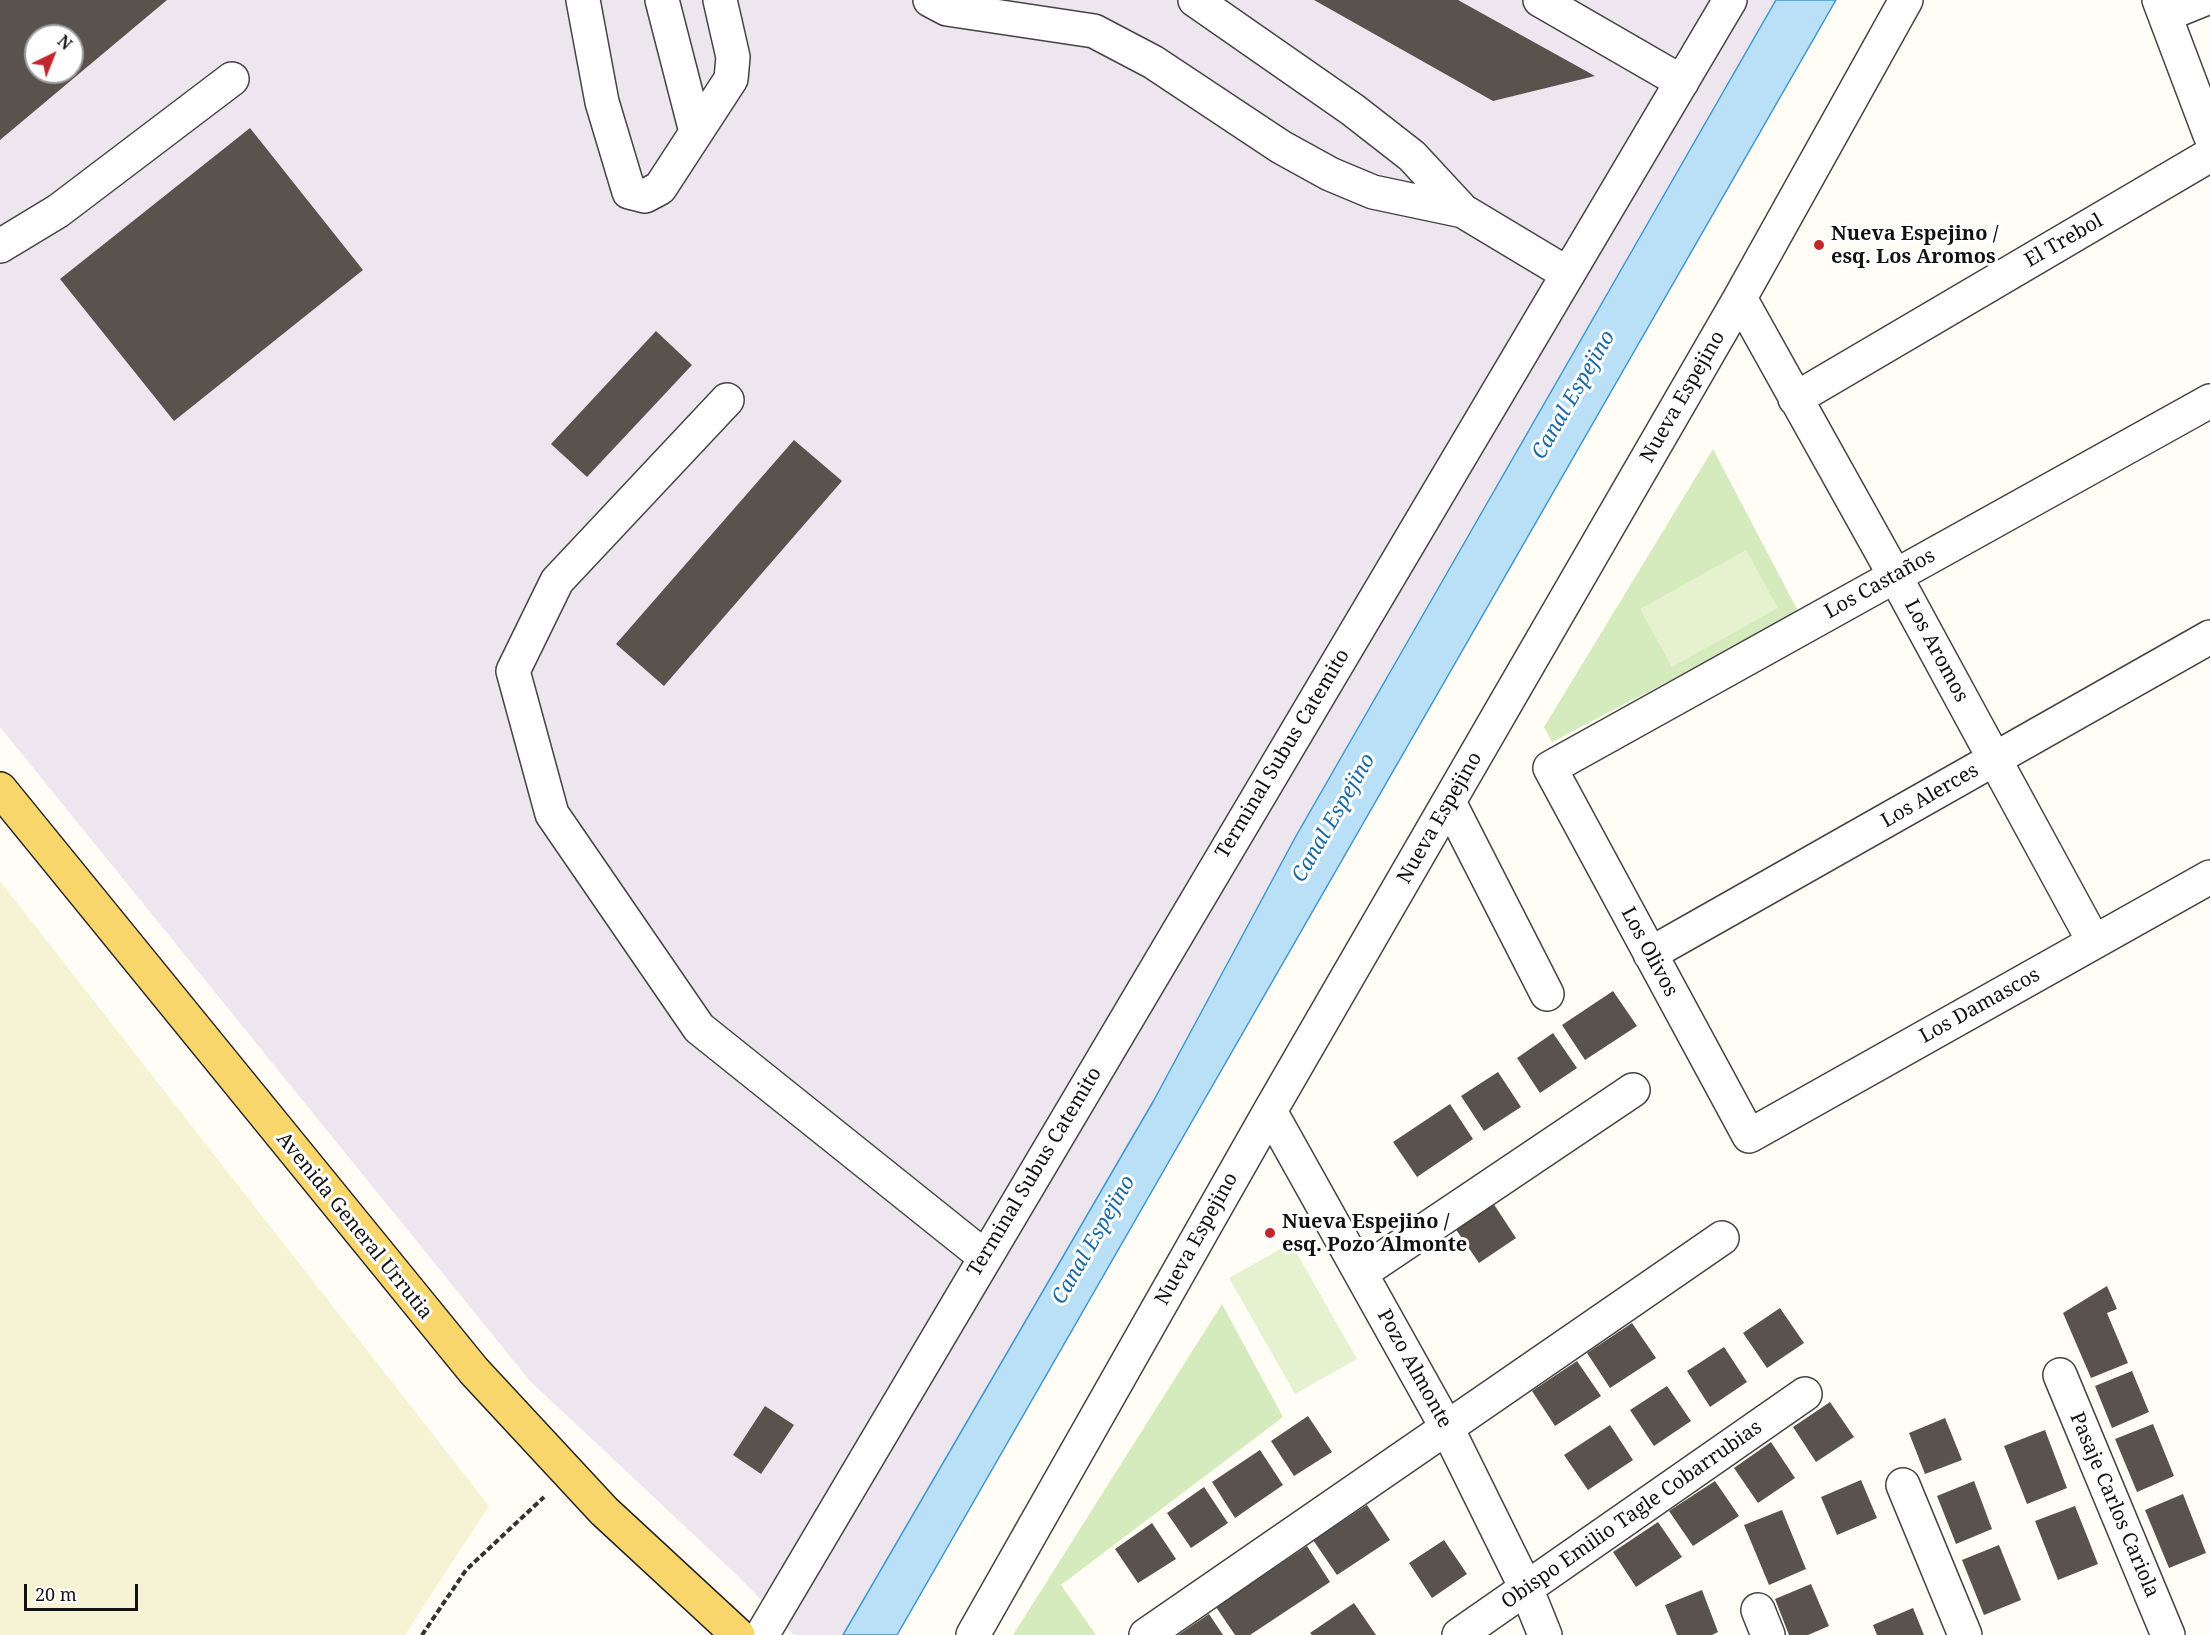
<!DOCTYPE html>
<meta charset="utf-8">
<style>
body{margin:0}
#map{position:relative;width:2210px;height:1635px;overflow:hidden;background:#fffdf5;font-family:"Noto Serif",serif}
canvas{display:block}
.north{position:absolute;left:24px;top:24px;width:60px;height:60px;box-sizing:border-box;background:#fff;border:2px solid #a0a0a0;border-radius:50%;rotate:43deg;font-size:16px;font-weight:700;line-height:24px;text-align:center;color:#111}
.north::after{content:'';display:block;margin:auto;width:21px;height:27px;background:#c4262e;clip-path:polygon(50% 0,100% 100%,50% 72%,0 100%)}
.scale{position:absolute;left:24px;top:1584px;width:114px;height:27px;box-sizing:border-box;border:3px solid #111;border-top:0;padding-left:8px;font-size:18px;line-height:21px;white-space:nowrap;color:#111;-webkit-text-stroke:4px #fff;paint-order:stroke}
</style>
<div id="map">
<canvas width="2210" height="1635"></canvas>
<div class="north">N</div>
<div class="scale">20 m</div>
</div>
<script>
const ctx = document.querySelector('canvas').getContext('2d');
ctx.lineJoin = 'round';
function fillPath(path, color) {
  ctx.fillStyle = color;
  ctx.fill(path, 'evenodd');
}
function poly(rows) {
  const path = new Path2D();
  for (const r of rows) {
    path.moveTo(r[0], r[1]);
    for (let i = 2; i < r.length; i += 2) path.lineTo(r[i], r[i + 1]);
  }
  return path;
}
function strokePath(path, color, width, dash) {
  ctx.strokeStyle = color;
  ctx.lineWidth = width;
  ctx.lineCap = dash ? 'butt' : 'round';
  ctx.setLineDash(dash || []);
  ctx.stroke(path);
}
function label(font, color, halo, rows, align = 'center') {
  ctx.font = font + ' "Noto Serif",serif';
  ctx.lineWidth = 6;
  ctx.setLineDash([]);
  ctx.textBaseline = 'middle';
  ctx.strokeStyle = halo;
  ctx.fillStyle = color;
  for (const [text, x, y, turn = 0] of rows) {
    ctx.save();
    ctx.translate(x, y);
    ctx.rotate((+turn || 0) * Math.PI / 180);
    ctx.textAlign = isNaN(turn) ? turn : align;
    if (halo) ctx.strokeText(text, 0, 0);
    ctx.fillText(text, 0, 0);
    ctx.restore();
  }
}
fillPath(poly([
 [0,0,1776,0,1296,836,1154,1100,843,1635,794,1635,742,1580,530,1381,0,727],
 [36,36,72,36,72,72,36,72]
]), '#eee6ef');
fillPath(poly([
 [0,881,489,1506,405,1635,0,1635]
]), '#f6f3d4');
fillPath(poly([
 [1713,449,1799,613,1552,742,1544,727],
 [1222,1304,1283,1417,1061,1585,1096,1635,1013,1635]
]), '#d5ebbd');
fillPath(poly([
 [1746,550,1778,608,1672,667,1640,609],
 [1291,1243,1357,1359,1295,1394,1229,1278]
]), '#e6f2cf');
const water = poly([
 [1776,0,1836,0,897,1635,843,1635,1154,1100,1296,836,1776,0]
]);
fillPath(water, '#b9e0f7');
strokePath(water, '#3f96cf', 1.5);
fillPath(poly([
 [0,0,167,0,0,140],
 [36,36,72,36,72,72,36,72],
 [1314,0,1458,0,1595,76,1493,101],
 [250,128,363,270,174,421,60,279],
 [656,331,692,365,587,477,551,444],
 [794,440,842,481,664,686,616,644],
 [1613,991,1637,1026,1585,1060,1562,1025],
 [1553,1033,1577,1068,1540,1093,1517,1058],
 [1498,1072,1521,1107,1484,1131,1461,1096],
 [1450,1104,1473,1139,1417,1177,1393,1142],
 [1493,1203,1516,1238,1479,1263,1455,1228],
 [2107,1286,2117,1309,2107,1313,2128,1363,2091,1378,2063,1313],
 [1780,1308,1804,1343,1767,1368,1743,1333],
 [1632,1323,1656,1358,1610,1388,1587,1353],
 [1724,1347,1747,1382,1710,1407,1687,1371],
 [1577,1361,1601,1396,1555,1426,1532,1391],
 [2132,1371,2149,1412,2112,1428,2095,1386],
 [1667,1386,1691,1421,1654,1446,1630,1410],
 [1830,1402,1854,1437,1816,1462,1793,1427],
 [765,1406,794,1425,761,1474,733,1455],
 [1308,1416,1332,1452,1294,1476,1271,1441],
 [1945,1418,1962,1460,1925,1474,1909,1433],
 [2153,1424,2174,1476,2137,1492,2115,1439],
 [1610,1425,1633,1460,1588,1490,1564,1455],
 [2045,1430,2067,1488,2027,1504,2004,1446],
 [1771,1442,1795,1478,1758,1503,1734,1468],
 [1260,1450,1283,1485,1235,1518,1212,1482],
 [1861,1480,1877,1518,1837,1535,1821,1497],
 [1715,1481,1739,1516,1693,1546,1669,1511],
 [1974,1481,1992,1529,1956,1544,1937,1496],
 [1204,1487,1228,1523,1191,1548,1167,1513],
 [2183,1494,2206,1553,2169,1568,2145,1510],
 [1367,1505,1390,1540,1337,1575,1313,1540],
 [2075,1506,2098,1564,2058,1580,2035,1521],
 [1782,1510,1806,1569,1769,1585,1744,1525],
 [1658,1522,1682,1557,1636,1587,1613,1552],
 [1152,1523,1176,1559,1138,1583,1115,1549],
 [1444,1540,1467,1574,1432,1598,1409,1563],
 [1999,1545,2021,1600,1984,1615,1962,1560],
 [1307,1546,1330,1582,1250,1635,1235,1635,1216,1607],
 [1811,1584,1829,1626,1808,1635,1789,1635,1775,1599],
 [1702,1590,1718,1632,1712,1635,1677,1635,1665,1605],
 [1354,1603,1376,1635,1312,1635,1310,1633],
 [1913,1608,1924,1635,1877,1635,1873,1625],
 [1209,1614,1223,1635,1178,1635]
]), '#5a524d');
const minor = poly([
 [583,0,602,102,629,192,645,196,660,188,731,79,733,57,720,0],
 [662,0,696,132],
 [930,0,947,9,1094,31,1153,62,1281,147,1330,174,1373,192,1463,211],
 [1540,0,1682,82],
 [2159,0,2210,135],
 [2165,15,2202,0],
 [0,246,58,211,232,79],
 [1568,274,1730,0],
 [1740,298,1895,576,2094,942],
 [1795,399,2210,155],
 [727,400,557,581,513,671,552,814,699,1028,985,1257],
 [2210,401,1550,768,1749,1136,2210,877],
 [1449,802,1547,994],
 [1650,954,2210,637],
 [1270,1111,1447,1428,1526,1588,1545,1635],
 [1361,1273,1633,1090],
 [2060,1375,2168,1635],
 [1903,1485,1965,1635],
 [1758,1610,1768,1635],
 [762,1635,1568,274,1463,211,1412,156,1353,110,1195,0],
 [973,1635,1270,1111,1740,298,1906,0],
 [1146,1635,1722,1238],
 [1459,1635,1805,1394]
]);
const major = poly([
 [0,789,474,1371,604,1511,738,1635]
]);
strokePath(minor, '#444', 36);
strokePath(major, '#222', 36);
strokePath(poly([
 [422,1635,466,1570,544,1497]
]), '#333', 4, [6, 3]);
strokePath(minor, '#fff', 33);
strokePath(major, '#f9d66b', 33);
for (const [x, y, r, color] of [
 [1819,245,6,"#c4262e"],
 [1270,1233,6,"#c4262e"]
]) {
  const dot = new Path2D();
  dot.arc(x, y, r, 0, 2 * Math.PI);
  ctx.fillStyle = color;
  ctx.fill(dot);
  strokePath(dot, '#fff', 2);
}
label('bold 20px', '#111', '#fff', [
 ["Nueva Espejino /",1831,234],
 ["esq. Los Aromos",1831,257],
 ["Nueva Espejino /",1282,1222],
 ["esq. Pozo Almonte",1282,1245]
], 'left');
label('20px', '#111', '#fff', [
 ["El Trebol",2064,241,-30],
 ["Nueva Espejino",1683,397,-60],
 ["Los Castaños",1880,584,-29],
 ["Los Aromos",1936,651,62],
 ["Terminal Subus Catemito",1283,754,-59],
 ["Los Alerces",1930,796,-30],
 ["Nueva Espejino",1440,818,-60],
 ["Los Olivos",1649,952,62],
 ["Los Damascos",1980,1006,-29],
 ["Terminal Subus Catemito",1035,1172,-59],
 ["Avenida General Urrutia",354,1226,51],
 ["Nueva Espejino",1197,1239,-61],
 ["Pozo Almonte",1414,1369,61],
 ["Pasaje Carlos Cariola",2114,1505,67],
 ["Obispo Emilio Tagle Cobarrubias",1632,1515,-35]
]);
label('italic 21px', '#1768a6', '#fff', [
 ["Canal Espejino",1574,395,-60],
 ["Canal Espejino",1334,818,-60],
 ["Canal Espejino",1094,1240,-60]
]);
</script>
